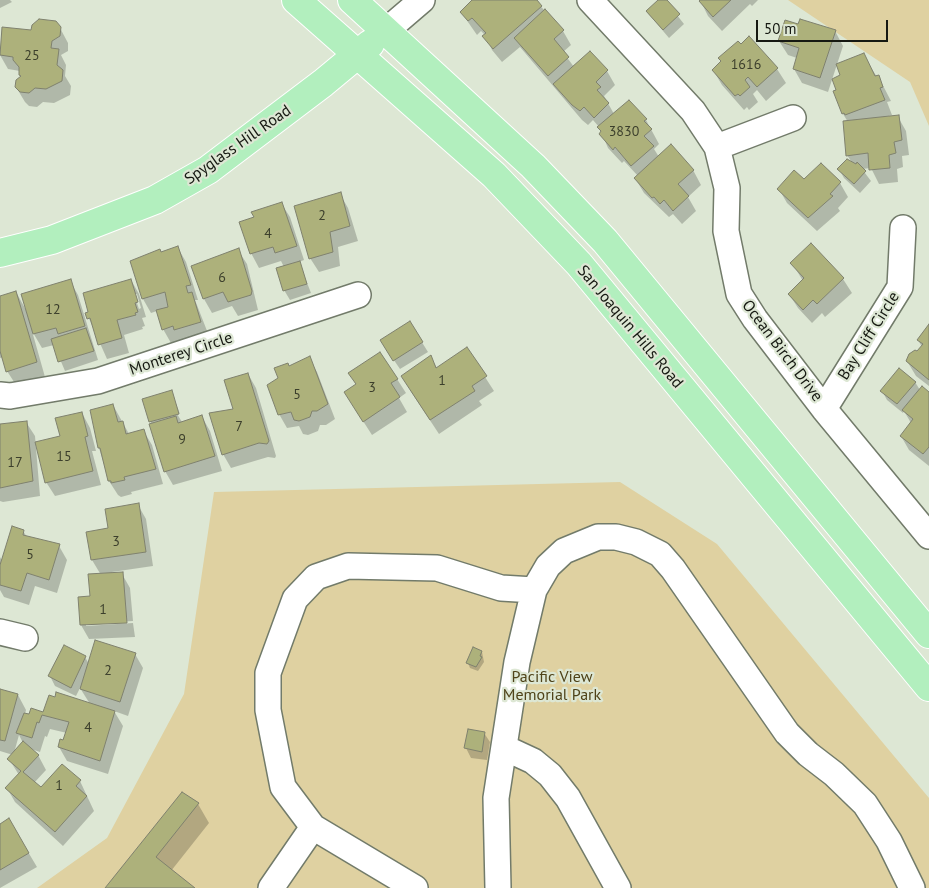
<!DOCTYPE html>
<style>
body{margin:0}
#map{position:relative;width:929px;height:888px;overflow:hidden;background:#dde7d4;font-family:"PT Sans",sans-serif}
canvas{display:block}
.scale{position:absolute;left:756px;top:20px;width:132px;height:22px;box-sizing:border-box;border:2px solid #161912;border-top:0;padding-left:6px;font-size:15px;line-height:18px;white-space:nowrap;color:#161912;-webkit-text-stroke:4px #dde7d4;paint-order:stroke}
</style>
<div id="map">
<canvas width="929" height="888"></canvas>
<div class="scale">50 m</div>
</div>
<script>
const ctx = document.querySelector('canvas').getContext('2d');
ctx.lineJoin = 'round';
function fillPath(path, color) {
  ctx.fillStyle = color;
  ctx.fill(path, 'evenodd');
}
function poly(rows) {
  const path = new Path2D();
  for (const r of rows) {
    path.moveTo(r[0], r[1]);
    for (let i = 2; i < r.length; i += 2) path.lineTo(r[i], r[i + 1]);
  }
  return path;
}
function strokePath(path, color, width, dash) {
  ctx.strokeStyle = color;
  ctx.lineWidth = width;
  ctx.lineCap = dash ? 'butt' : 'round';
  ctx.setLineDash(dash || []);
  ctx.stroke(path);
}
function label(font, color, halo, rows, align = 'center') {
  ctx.font = font + ' "PT Sans",sans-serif';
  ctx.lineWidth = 4.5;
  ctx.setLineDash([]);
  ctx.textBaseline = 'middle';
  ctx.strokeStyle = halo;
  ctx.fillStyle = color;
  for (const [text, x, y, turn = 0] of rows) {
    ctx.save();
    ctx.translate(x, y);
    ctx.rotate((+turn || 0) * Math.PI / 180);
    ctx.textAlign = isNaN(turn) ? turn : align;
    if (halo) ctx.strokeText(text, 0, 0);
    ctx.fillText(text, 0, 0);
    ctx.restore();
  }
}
fillPath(poly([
 [788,0,929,0,929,126,910,82],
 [620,482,717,544,929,798,929,888,37,888,107,838,184,694,214,492]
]), '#dfd1a1');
fillPath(poly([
 [0,0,10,0,12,2,0,8],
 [474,0,535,0,563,31,571,45,563,52,574,67,590,52,607,71,615,85,604,96,614,114,646,120,659,144,654,149,659,157,693,170,701,185,688,197,696,211,682,224,673,214,669,217,644,193,635,178,638,176,624,161,622,163,608,148,599,127,593,120,588,125,582,120,520,47,502,62,492,50,485,35,481,31,477,35,461,12],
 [660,0,665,0,684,24,669,38,647,12],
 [700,0,758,0,752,6,750,4,722,31,708,16],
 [3,28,32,31,60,28,68,43,68,51,61,55,66,65,65,76,71,86,70,95,54,103,43,102,37,107,29,106,25,102,16,87,21,77,20,71,8,69,0,55],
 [835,31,843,46,828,92,802,83,794,69,797,58,788,55,779,41],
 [749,38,777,69,786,83,766,101,757,90,753,94,758,102,749,110,747,107,744,110,722,85,713,70],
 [863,55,877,77,878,76,891,101,887,102,892,115,885,117,898,117,906,131,909,155,902,156,903,167,897,169,898,182,879,184,871,168,862,169,871,181,860,193,844,178,839,169,851,161,847,155,848,122,843,114,837,91,842,76],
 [804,181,840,183,848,197,838,208,840,211,817,231,787,203,779,189],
 [340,194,348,208,358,241,338,247,340,266,319,272,310,258],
 [281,203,290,217,304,260,299,262,311,293,290,300,284,290,284,267,281,261,259,268,251,253,255,218],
 [811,245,843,279,852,293,825,317,822,313,812,323,798,308,789,294,803,281,792,263],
 [178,248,186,262,198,300,195,300,209,336,171,343,163,329,157,311,151,313,143,299,131,262],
 [238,250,247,264,258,310,238,316,232,306,212,313,204,299,193,266],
 [131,280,139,294,146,317,142,318,145,326,142,327,143,329,124,335,129,353,107,359,87,314],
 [134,294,137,294,141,308,139,309],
 [70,281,78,295,98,360,65,371,54,345,42,348,32,331,45,377,16,385,7,371,3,357,0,358,0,297,16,292,26,310],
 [410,323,428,352,400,369,387,350],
 [929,326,929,386,916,376,907,361,922,347,918,340],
 [467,349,494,391,479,401,482,405,439,434,410,390,431,357,437,368],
 [309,358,317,372,335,419,326,425,320,425,318,431,308,435,303,434,299,426,287,428,279,414,280,379],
 [248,374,256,388,276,456,275,458,268,457,231,468,223,454,234,410],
 [350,374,397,379,406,393,399,398,407,412,372,435,354,407,356,385],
 [915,382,920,390,929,394,929,466,909,450,901,436,911,423,904,411,903,413,887,400,882,391],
 [171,391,180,414,176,407,174,409,182,422,202,417,210,431,222,471,173,485,165,471,144,399],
 [113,405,129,434,143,430,152,445,163,484,131,492,132,494,121,497,118,495,109,481,99,448],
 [82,413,90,428,96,451,92,451,101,485,55,496,46,482,61,437],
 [26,422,35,436,40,496,3,502,0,501,0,426],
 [138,505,146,519,153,566,112,572,112,574,122,574,130,588,133,621,86,624,86,626,133,623,135,637,89,639,81,625,101,575,92,560,88,533,110,529],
 [23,531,27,537,59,546,67,560,57,593,35,586,29,605,4,597,0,590,0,557,2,561],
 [482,652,484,662,478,671,470,668,468,663],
 [135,654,143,668,128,716,114,711,123,726,108,774,67,761,59,747,67,733,50,729,47,737,45,736,40,752,31,749,38,755,46,770,34,783,41,789,80,781,94,811,63,846,15,802,7,788,19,775,9,759,13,755,0,751,0,690,18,695,26,710,25,714,30,716,90,704,80,688,76,696,55,686,50,676,85,657,89,664],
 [19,735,23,743,14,753],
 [484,733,490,742,487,760,471,758,466,748],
 [198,804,209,823,171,871,193,888,107,888],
 [9,820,37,867,0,888,0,825]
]), '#0003');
const building = poly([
 [472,0,537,0,542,6,493,49,482,36,486,33,472,18,468,21,460,12,472,0],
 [658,0,667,0,680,14,663,30,646,11,658,0],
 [700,0,731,0,713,17,699,1,700,0],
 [545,9,564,30,554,39,569,57,548,76,514,38,545,9],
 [39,19,56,21,61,27,60,36,52,41,51,48,59,49,57,65,63,70,62,81,46,89,35,88,29,93,20,92,15,87,16,80,21,76,19,75,19,67,13,60,13,57,0,55,2,27,31,30,32,25,39,19],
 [800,19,836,30,820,78,793,69,799,48,778,41,785,20,798,24,800,19],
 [749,36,778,68,757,87,748,77,745,80,750,87,740,96,738,94,735,96,712,70,721,61,718,58,738,41,741,44,749,36],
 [590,51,608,70,596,82,601,87,597,90,609,103,594,118,584,107,580,111,572,105,553,84,590,51],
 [864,53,875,76,879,75,883,87,880,88,885,100,845,115,844,113,842,114,833,91,836,90,832,79,840,75,836,64,864,53],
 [629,100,647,119,644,121,652,129,644,136,654,146,631,166,615,147,613,150,599,134,601,131,597,127,629,100],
 [899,115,902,140,894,142,896,153,889,155,890,168,869,170,868,153,846,156,843,121,899,115],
 [671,144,694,170,678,184,689,196,673,211,664,200,660,204,654,197,652,198,634,178,671,144],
 [847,159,856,164,857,162,866,171,854,184,837,169,847,159],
 [821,163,841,182,830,194,833,196,808,218,777,189,794,170,804,179,821,163],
 [341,192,350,226,330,232,333,252,309,259,294,206,341,192],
 [282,202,297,246,275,253,273,247,250,254,239,222,254,217,251,212,282,202],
 [811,243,844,278,817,304,813,300,803,310,788,294,804,278,790,263,811,243],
 [178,246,191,285,186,286,188,293,192,292,201,322,174,330,173,326,162,330,156,310,168,307,165,292,142,299,130,261,160,249,161,252,178,246],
 [239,248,252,291,251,295,228,302,223,292,203,299,191,266,239,248],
 [300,261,307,284,283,291,276,268,300,261],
 [71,279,85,326,58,334,56,328,33,334,21,294,71,279],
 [131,279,138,302,135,303,138,312,135,313,136,315,117,320,122,338,98,345,90,318,87,319,85,313,88,312,83,293,131,279],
 [16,291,37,362,6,372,0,351,0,296,16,291],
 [410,321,423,342,393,361,380,340,410,321],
 [929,324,929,380,906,361,909,354,915,350,917,351,923,344,917,340,929,324],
 [86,328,94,351,58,362,51,339,86,328],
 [467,347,487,376,472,386,475,391,430,420,401,376,431,355,436,368,467,347],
 [380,352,398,379,391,383,400,397,363,422,344,392,356,384,348,373,380,352],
 [310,356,328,404,317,411,312,411,310,417,299,421,294,420,291,412,278,415,267,385,278,378,274,368,288,363,289,366,310,356],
 [899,368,916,382,897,404,880,391,899,368],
 [248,373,269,441,267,444,259,443,222,455,209,413,233,409,224,380,248,373],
 [922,386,929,392,929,447,923,454,900,436,913,419,902,410,922,386],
 [172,390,179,414,149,422,142,399,172,390],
 [113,404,118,422,123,421,126,434,144,429,156,469,124,477,125,480,111,483,111,481,108,481,100,448,98,448,90,410,113,404],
 [82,412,88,436,85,437,93,471,45,483,35,442,60,436,55,418,82,412],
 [202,415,215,456,164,472,149,424,176,416,178,423,202,415],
 [27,421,33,481,0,488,0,424,27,421],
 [139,503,146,552,91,560,86,532,108,528,105,509,139,503],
 [12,526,24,530,23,535,60,544,49,580,27,573,21,591,0,585,0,565,12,526],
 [123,572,127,623,80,625,78,597,90,596,88,574,123,572],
 [95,640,136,653,120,702,80,689,95,640],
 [64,645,86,656,71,688,48,676,64,645],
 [473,647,482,651,480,656,482,657,476,667,466,663,473,647],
 [0,689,18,694,5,741,0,740,0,689],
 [56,692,115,711,100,761,58,747,60,739,63,740,69,722,42,715,39,723,37,722,32,738,16,733,24,713,29,714,31,708,43,712,49,695,55,697,56,692],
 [468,729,485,732,482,752,464,748,468,729],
 [23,741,39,755,23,772,41,787,62,764,81,780,76,786,87,796,55,832,5,788,21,771,7,759,23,741],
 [182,792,199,803,156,857,195,888,105,888,182,792],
 [9,818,29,853,0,870,0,824,9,818]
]);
fillPath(building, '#adb17b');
strokePath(building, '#7f816e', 1);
const minor = poly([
 [590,0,693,111,717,147,727,188,726,231,739,294,755,319,824,409,929,536],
 [387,30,422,0],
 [717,147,793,118],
 [0,395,10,396,98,381,358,295],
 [824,409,900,287,903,228],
 [0,632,25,638],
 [505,748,533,761,550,775,568,798,618,888],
 [271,888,313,827],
 [415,888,313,827,283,787,268,710,268,673,295,599,316,577,348,566,437,568,501,588,534,590],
 [498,888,496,798,517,662,534,590,548,566,564,551,598,537,616,537,636,542,660,554,673,569,787,733,808,754,834,774,865,804,889,841,912,888]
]);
const major = poly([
 [296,0,494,175,579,264,929,687],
 [352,0,533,166,605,241,929,634],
 [0,253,52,240,155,200,208,170,323,83,370,44]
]);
strokePath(minor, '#727b6a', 28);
strokePath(major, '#fff', 30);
strokePath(minor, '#fff', 25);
strokePath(major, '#b2efbe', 28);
label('14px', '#3c3f2c', null, [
 ["25",32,56],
 ["1616",746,65],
 ["3830",624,132],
 ["2",322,216],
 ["4",268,234],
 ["6",222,278],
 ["12",53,310],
 ["1",442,381],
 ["3",372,388],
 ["5",297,395],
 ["7",239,427],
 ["9",182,440],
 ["15",64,457],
 ["17",15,463],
 ["3",116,542],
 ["5",30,555],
 ["1",103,610],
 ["2",108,671],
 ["4",88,728],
 ["1",59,786]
]);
label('16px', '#161912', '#dde7d4', [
 ["Spyglass Hill Road",238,145,-35],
 ["San Joaquin Hills Road",630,327,50],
 ["Bay Cliff Circle",869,336,-58],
 ["Ocean Birch Drive",782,351,53],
 ["Monterey Circle",181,354,-18]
]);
label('16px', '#4f4319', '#dde7d4', [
 ["Pacific View",552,677],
 ["Memorial Park",552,695]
]);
</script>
